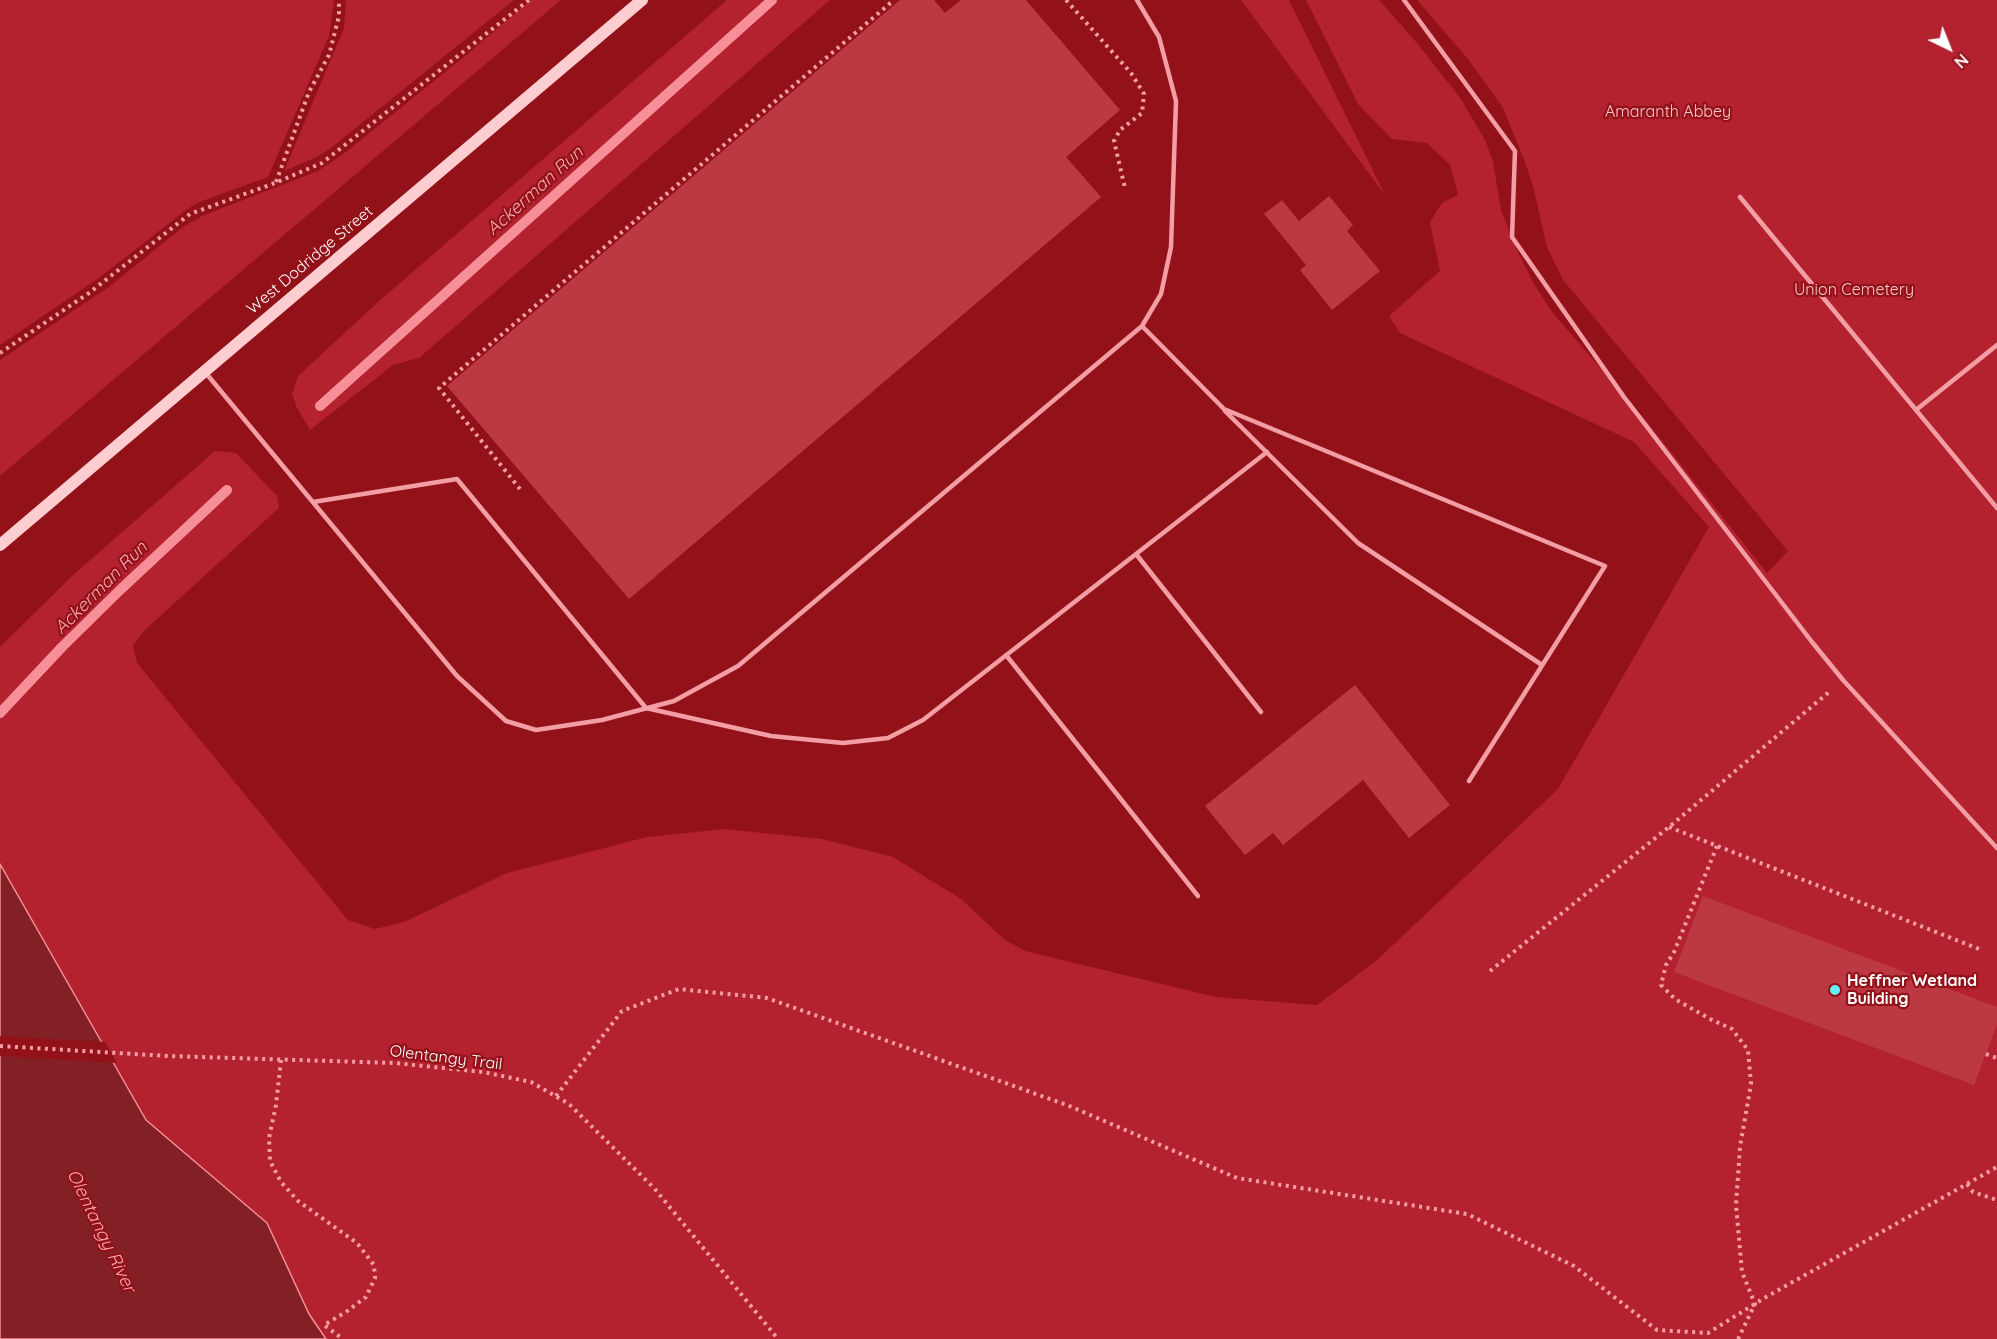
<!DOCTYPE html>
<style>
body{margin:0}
#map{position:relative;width:1997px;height:1339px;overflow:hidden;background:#931119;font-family:Quicksand,sans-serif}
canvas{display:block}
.north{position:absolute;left:1919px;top:18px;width:60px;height:60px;-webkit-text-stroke:4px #931119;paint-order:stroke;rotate:137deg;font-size:16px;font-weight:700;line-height:24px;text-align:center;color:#fff}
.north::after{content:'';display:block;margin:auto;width:21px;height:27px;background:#fff;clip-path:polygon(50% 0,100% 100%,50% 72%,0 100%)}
</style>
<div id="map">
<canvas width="1997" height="1339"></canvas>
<div class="north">N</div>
</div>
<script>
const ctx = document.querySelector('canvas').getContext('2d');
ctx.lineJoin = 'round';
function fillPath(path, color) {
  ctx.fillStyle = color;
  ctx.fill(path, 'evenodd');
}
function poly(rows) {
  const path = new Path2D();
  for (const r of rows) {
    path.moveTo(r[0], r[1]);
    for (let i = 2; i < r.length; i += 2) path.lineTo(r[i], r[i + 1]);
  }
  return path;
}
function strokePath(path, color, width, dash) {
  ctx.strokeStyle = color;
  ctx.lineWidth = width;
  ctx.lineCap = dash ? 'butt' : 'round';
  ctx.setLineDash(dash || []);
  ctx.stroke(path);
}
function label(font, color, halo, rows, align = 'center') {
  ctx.font = font + ' Quicksand,sans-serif';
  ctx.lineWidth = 4.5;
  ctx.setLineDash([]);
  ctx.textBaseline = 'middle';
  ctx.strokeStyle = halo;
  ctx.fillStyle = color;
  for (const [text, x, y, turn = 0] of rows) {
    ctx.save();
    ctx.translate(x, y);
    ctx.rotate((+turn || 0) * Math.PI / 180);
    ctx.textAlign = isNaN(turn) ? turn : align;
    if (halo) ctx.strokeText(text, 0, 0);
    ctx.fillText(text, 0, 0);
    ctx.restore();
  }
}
fillPath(poly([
 [0,0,334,0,334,2,329,36,268,177,197,203,186,210,99,278,0,345],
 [346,0,514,0,331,148,315,158,284,171,344,28],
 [531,0,561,0,0,476,0,360,110,286,183,227,202,216,318,171,342,155,465,56],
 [727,0,830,0,419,358,393,365,310,430,297,408,292,394,298,376,378,302],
 [1241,0,1289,0,1385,195],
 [1306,0,1379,0,1417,43,1461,99,1485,140,1493,161,1501,210,1517,250,1534,284,1552,312,1648,423,1767,573,1788,551,1563,280,1547,247,1533,186,1525,162,1503,108,1468,59,1417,0,1997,0,1997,1339,326,1339,309,1314,267,1223,146,1120,0,864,0,647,73,575,215,451,236,453,277,496,279,508,146,629,133,645,137,663,348,920,375,929,404,922,507,873,647,837,724,829,822,839,893,857,961,899,1005,940,1025,951,1216,997,1317,1005,1376,961,1558,789,1709,527,1634,442,1400,333,1389,316,1440,271,1430,222,1442,203,1458,195,1450,165,1427,143,1392,139,1358,104]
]), '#b3222e');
const water = poly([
 [0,864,146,1120,267,1223,309,1314,326,1339,0,1339,0,864]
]);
fillPath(water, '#822026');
strokePath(water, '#f78f99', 1.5);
fillPath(poly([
 [0,1036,105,1042,117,1063,0,1056]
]), '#931119');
strokePath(poly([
 [320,406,772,0],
 [0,713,62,647,120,590,227,490]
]), '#f78f99', 10);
fillPath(poly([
 [900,0,934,0,945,13,961,0,1026,0,1120,110,1066,157,1101,197,629,599,447,386],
 [1329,196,1353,225,1347,231,1380,271,1332,310,1300,270,1306,265,1264,214,1282,200,1299,221],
 [1355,685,1450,805,1409,838,1363,780,1283,845,1273,833,1245,855,1205,806],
 [1703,896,1997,1007,1997,1024,1974,1085,1674,972]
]), '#bc3943');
strokePath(poly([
 [1066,0,1131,73,1144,94,1142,113,1120,130,1114,141,1125,188],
 [276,182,309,92,329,55,339,16,339,0],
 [0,353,89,293,190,214,275,183,322,163,529,0],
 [520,489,439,388,894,0],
 [1669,827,1979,949],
 [1717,846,1674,952,1666,965,1661,985,1675,999,1710,1019,1732,1029,1748,1050,1751,1084,1740,1147,1736,1205,1742,1272,1755,1304,1738,1339],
 [1490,971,1669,827,1829,692],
 [0,1046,168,1056,394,1063,483,1072,531,1082,569,1104,654,1188,778,1339],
 [1986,1054,1997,1058],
 [281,1060,276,1105,269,1138,270,1161,281,1182,298,1201,357,1243,374,1265,375,1278,366,1297,346,1312,324,1325,343,1339],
 [556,1096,622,1011,679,989,767,998,1067,1105,1237,1178,1467,1214,1574,1266,1657,1330,1708,1333,1766,1297,1997,1167],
 [1967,1184,1973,1192,1997,1200]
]), '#f39ea5', 4, [3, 4.5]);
strokePath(poly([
 [1404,0,1515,151,1512,237,1624,397,1812,642,1843,680,1997,848],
 [1740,197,1997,508],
 [1142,326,1224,409,1605,566,1469,781],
 [205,372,457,676,506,721,536,730,602,720,674,701,738,666,1142,326,1161,294,1171,247,1176,101,1159,37,1137,0],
 [1916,410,1997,345],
 [1225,411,1358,543,1542,665],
 [313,502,457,479,646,708,771,736,843,743,888,738,923,720,1267,452],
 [1136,554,1261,712],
 [1006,655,1198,896]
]), '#f39ea5', 4.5);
strokePath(poly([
 [0,545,642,0]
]), '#fdcdd0', 12);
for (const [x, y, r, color] of [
 [1835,990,6,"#60f2ff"]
]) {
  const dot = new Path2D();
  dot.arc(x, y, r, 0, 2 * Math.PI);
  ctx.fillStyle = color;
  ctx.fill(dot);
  strokePath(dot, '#931119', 2);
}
label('16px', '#fdc5ca', '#931119', [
 ["Amaranth Abbey",1668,112],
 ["Union Cemetery",1854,290]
]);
label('16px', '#fff', '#931119', [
 ["West Dodridge Street",310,260,-40],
 ["Olentangy Trail",446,1058,7]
]);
label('bold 16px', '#fff', '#931119', [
 ["Heffner Wetland",1847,981],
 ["Building",1847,999]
], 'left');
label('italic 18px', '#faaab1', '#931119', [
 ["Ackerman Run",535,191,-42],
 ["Ackerman Run",101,588,-45],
 ["Olentangy River",101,1231,64]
]);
</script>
